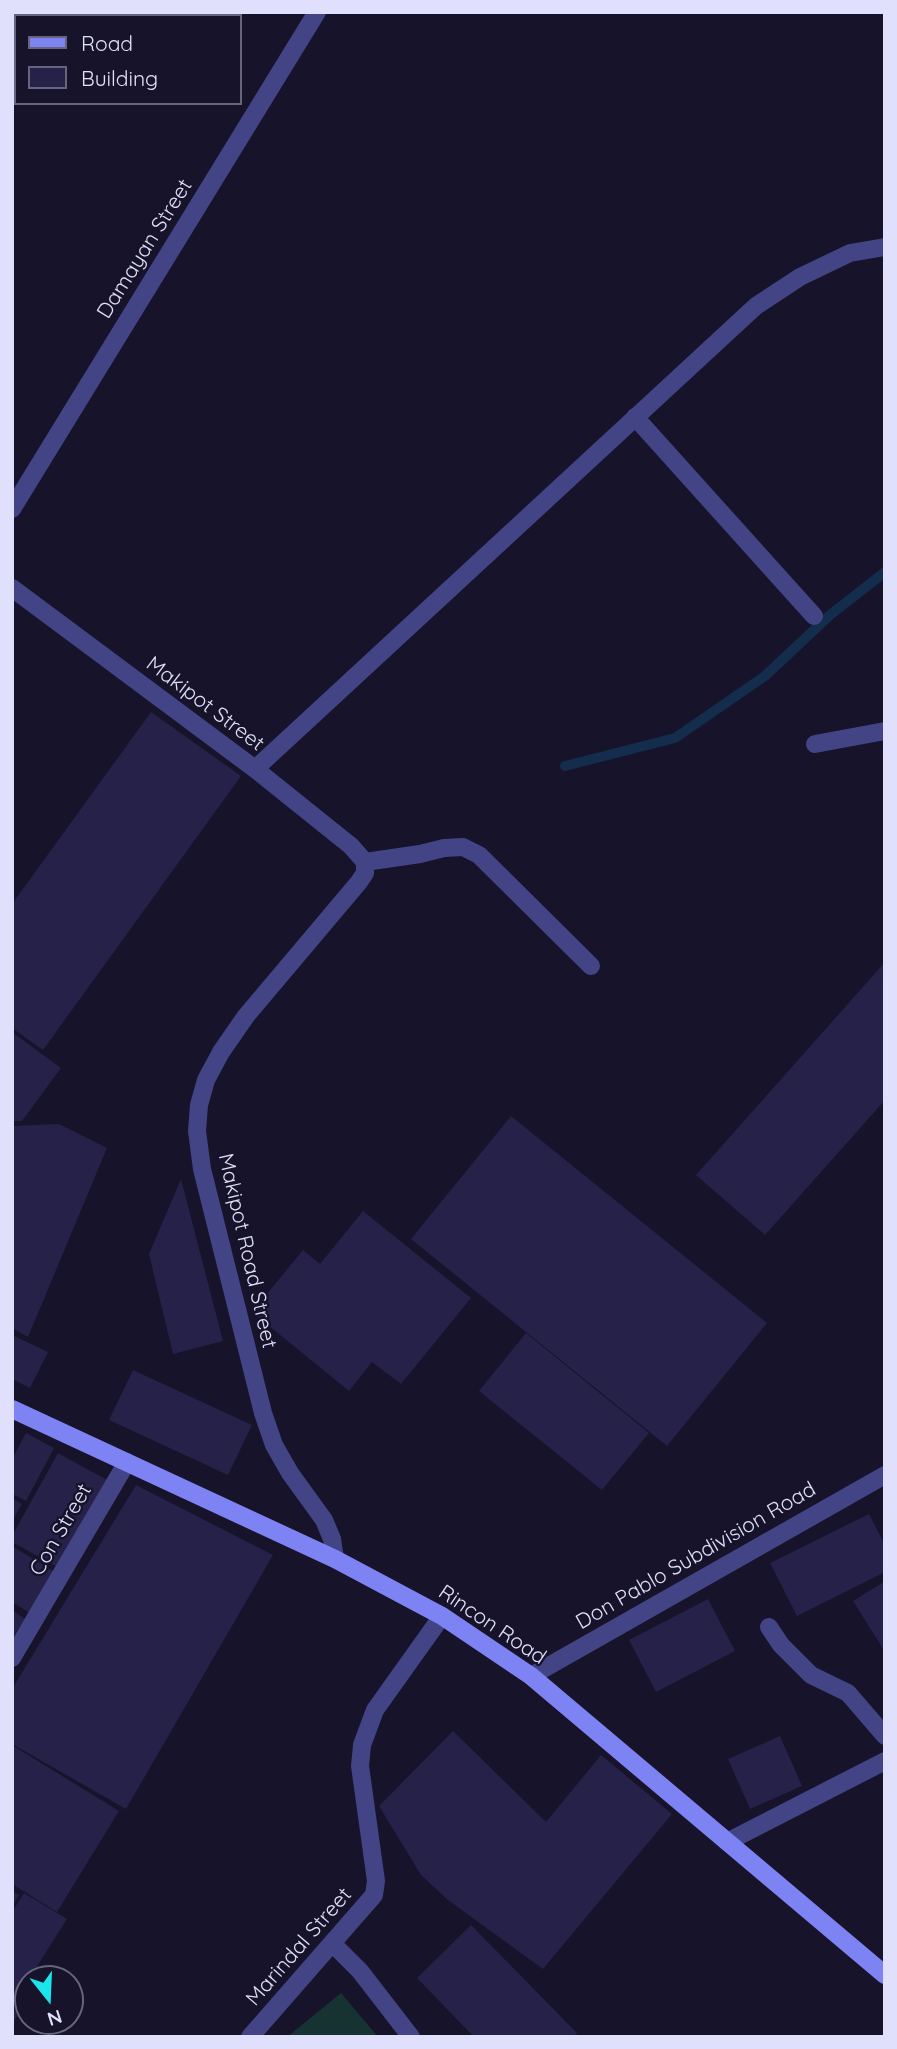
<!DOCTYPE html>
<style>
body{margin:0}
#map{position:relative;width:897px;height:2049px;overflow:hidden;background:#16132a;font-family:Quicksand,sans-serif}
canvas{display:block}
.frame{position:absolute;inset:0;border:14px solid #e0dffc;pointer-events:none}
.legend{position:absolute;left:14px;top:14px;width:228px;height:91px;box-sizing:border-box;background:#16132a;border:2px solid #67657e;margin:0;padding:9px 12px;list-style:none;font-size:21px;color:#e0dffc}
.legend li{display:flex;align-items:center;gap:14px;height:35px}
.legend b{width:35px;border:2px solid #67657e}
.north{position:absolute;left:14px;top:1965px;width:70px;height:70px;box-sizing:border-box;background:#16132a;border:2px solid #67657e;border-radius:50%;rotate:162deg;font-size:19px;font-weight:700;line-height:28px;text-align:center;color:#e0dffc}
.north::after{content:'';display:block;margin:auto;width:24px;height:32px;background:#1be5ec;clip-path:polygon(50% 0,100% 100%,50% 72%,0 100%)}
</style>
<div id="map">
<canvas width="897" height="2049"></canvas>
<div class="frame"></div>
<ul class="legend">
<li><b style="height:9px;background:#7e83f4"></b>Road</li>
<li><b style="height:19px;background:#262149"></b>Building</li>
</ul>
<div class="north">N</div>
</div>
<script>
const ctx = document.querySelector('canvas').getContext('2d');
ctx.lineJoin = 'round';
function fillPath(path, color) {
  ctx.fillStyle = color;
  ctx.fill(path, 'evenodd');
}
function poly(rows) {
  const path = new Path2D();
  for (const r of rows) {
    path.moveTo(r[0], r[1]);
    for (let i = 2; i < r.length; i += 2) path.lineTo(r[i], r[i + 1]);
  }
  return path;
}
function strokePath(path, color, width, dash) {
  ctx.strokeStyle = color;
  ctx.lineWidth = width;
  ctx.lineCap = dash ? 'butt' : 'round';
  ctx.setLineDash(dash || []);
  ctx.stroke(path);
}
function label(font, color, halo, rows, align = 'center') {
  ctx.font = font + ' Quicksand,sans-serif';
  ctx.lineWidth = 5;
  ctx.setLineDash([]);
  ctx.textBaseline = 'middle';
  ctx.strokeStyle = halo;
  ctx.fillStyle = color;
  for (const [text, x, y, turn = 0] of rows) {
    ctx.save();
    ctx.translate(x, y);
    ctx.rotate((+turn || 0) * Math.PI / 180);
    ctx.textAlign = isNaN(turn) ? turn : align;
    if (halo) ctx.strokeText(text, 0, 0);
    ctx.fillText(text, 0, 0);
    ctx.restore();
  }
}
fillPath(poly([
 [341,1993,378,2037,287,2037]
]), '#173331');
strokePath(poly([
 [565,766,675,738,765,676,830,615,885,572]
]), '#142d4d', 10);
fillPath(poly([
 [151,712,241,776,43,1050,12,1028,12,904],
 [885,962,885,1100,765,1235,696,1175],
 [12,1032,61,1068,22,1121,12,1121],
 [511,1116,767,1323,667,1446,411,1239],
 [59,1124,107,1148,28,1337,12,1328,12,1126],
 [181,1179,223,1341,173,1354,149,1254],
 [363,1211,471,1298,401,1384,372,1362,349,1391,252,1312,303,1250,320,1264],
 [526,1333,649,1433,602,1490,479,1391],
 [12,1335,48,1352,30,1388,12,1379],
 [133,1370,252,1425,228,1475,109,1420],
 [26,1433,54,1448,26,1501,12,1494,12,1459],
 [58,1453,107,1480,59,1568,12,1542,12,1536],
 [136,1485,273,1555,126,1809,12,1744,12,1689],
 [12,1498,22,1504,12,1521],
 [869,1514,885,1545,885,1572,797,1616,770,1563],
 [12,1546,55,1572,30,1613,12,1602],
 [885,1581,885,1652,853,1601],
 [708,1599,735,1651,656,1692,629,1640],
 [12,1610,25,1619,12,1638],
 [453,1731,546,1822,601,1755,672,1814,543,1969,448,1900,421,1875,379,1806],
 [780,1736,802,1786,750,1809,728,1759],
 [12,1745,119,1811,57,1912,12,1884],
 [12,1891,19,1895,12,1906],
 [24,1893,67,1919,15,2001,12,1999,12,1912],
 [471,1925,577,2033,573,2037,474,2037,417,1978],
 [12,2009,19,2013,12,2024]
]), '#262149');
strokePath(poly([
 [815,744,885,731],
 [769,1627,781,1645,811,1675,848,1693,885,1736],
 [12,1658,127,1462]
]), '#424485', 18);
strokePath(poly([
 [635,417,814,616],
 [12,509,317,12],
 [12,588,255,769,351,846,365,862],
 [255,769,756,306,800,277,850,253,885,247],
 [365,862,420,854,444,848,463,847,479,855,591,966],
 [335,1559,332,1539,324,1520,290,1473,274,1445,263,1413,202,1169,197,1131,199,1105,206,1080,221,1052,246,1016,359,882,365,873,365,862],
 [531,1676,885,1475],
 [727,1842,885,1761],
 [333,1944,360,1971,411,2037],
 [250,2037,374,1895,376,1881,360,1766,362,1745,375,1710,442,1616]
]), '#424485', 18);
strokePath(poly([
 [12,1409,335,1559,442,1616,531,1676,885,1975]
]), '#7e83f4', 18);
label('21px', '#e0dffc', '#16132a', [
 ["Damayan Street",145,249,-58],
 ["Makipot Street",205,704,37],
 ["Makipot Road Street",247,1251,77],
 ["Con Street",61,1530,-60],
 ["Don Pablo Subdivision Road",696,1556,-30],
 ["Rincon Road",492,1625,34],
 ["Marindal Street",299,1947,-49]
]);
</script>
